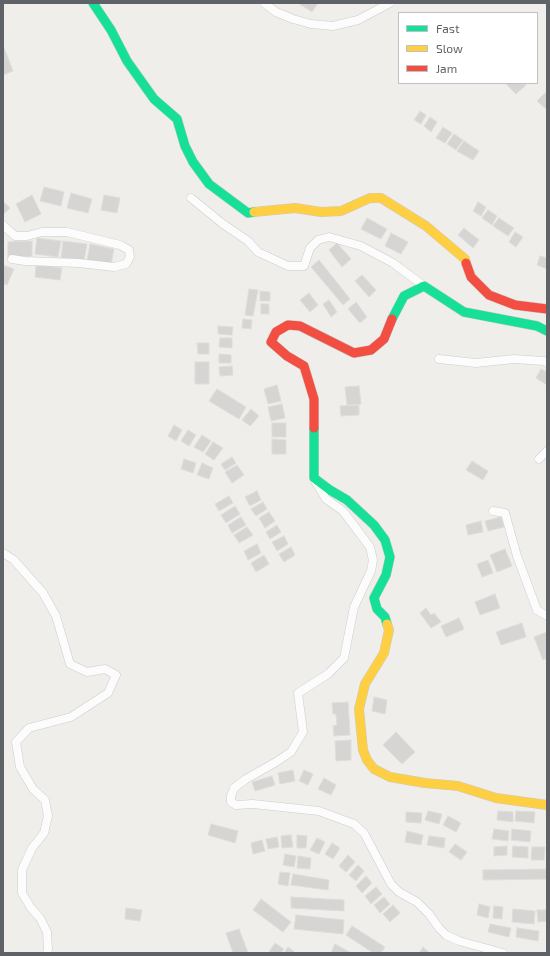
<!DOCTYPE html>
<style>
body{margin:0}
#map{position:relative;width:550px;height:956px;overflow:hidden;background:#efeeea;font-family:"Exo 2",sans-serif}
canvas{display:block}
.frame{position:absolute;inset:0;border:4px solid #5f6368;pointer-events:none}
.legend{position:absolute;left:398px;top:12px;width:140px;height:72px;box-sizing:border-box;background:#fff;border:1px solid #bfc1c3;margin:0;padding:5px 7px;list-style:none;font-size:12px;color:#5f6368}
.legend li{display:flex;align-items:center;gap:8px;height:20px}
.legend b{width:20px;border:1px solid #bfc1c3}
</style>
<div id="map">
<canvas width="550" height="956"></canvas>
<div class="frame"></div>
<ul class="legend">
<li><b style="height:5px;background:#16e098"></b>Fast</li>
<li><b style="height:5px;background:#ffcf43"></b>Slow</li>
<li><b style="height:5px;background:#f24e42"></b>Jam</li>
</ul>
</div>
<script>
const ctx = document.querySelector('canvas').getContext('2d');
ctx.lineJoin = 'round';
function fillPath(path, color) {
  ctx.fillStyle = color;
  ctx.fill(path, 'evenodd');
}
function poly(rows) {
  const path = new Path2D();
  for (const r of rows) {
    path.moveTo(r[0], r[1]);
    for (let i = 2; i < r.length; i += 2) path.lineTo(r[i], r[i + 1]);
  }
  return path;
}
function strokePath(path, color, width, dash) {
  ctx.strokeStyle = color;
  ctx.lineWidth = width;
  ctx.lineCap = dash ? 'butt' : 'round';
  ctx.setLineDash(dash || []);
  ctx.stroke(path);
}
const building = poly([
 [298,3,318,3,312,12,298,3],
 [3,45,13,71,3,75,3,45],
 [505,83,523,83,526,85,516,94,505,83],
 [545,93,547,95,547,110,537,101,545,93],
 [420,111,426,115,421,124,414,120,420,111],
 [430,117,437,122,431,132,424,126,430,117],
 [443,127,452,133,445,143,436,138,443,127],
 [454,134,463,140,456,150,447,144,454,134],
 [464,141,479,151,473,160,457,151,464,141],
 [44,187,64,192,61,206,40,201,44,187],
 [71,193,92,199,88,213,67,208,71,193],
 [32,195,41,214,25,222,16,204,32,195],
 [104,195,120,198,117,213,101,210,104,195],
 [3,201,10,208,3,215,3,201],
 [478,202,486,207,481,216,473,211,478,202],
 [488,210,497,216,492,225,482,218,488,210],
 [367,218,387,229,381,239,361,229,367,218],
 [499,218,514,228,508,236,493,226,499,218],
 [464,228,479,240,473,248,458,235,464,228],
 [515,232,523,237,516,247,509,242,515,232],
 [391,233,408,242,401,254,385,246,391,233],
 [37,238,61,241,58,257,35,254,37,238],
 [32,241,32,256,8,257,8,242,32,241],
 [63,241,87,244,84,261,61,258,63,241],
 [337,243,351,259,342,267,329,250,337,243],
 [90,244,114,249,111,265,87,260,90,244],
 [540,256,547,258,547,269,537,265,540,256],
 [319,260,350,299,343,305,311,267,319,260],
 [3,265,14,269,7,285,3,283,3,265],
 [36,265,62,268,60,280,35,277,36,265],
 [362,275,376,290,369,297,355,281,362,275],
 [249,289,258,290,253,316,245,315,249,289],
 [260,291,270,292,270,301,260,301,260,291],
 [309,293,318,305,310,312,300,300,309,293],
 [329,300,337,312,331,317,323,304,329,300],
 [356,302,367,317,360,323,348,309,356,302],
 [261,304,269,304,269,314,261,314,261,304],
 [243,319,252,320,251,329,242,328,243,319],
 [218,326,233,327,232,335,218,334,218,326],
 [220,338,232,338,232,348,219,347,220,338],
 [197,343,209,343,209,354,198,354,197,343],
 [219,354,231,355,231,363,219,363,219,354],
 [195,362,209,362,209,384,195,384,195,362],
 [232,366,233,375,220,376,219,367,232,366],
 [541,369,547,372,547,385,536,378,541,369],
 [277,385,281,401,268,404,264,389,277,385],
 [359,386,361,404,347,405,345,387,359,386],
 [217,389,246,407,239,419,209,401,217,389],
 [282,404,285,418,271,421,268,407,282,404],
 [359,405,359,415,341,416,340,406,359,405],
 [251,409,259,416,250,426,242,420,251,409],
 [272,423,286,423,286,437,272,437,272,423],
 [174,425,182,430,176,441,168,436,174,425],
 [188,430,196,435,189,446,181,441,188,430],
 [202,435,211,441,203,452,194,447,202,435],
 [272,439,286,440,286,454,272,454,272,439],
 [213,442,223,448,214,460,205,454,213,442],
 [232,457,236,463,225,470,221,464,232,457],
 [184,459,196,463,193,473,181,469,184,459],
 [472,461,488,471,483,480,466,470,472,461],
 [202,463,213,468,209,479,197,475,202,463],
 [237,465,244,475,232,483,225,472,237,465],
 [257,491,261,500,250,506,245,497,257,491],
 [229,496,233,503,219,511,215,504,229,496],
 [263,502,267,509,256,516,251,509,263,502],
 [235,506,240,514,226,523,221,515,235,506],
 [269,512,275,521,265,528,259,518,269,512],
 [241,517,246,525,232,533,228,525,241,517],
 [501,517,504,527,488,531,485,521,501,517],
 [481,521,483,532,468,535,466,525,481,521],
 [277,525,281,532,270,539,266,532,277,525],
 [247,527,253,535,239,543,234,535,247,527],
 [284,536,288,544,277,551,272,542,284,536],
 [257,544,261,553,248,560,244,551,257,544],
 [291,547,295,555,284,562,279,554,291,547],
 [505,549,512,566,497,572,490,555,505,549],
 [264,555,269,564,256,572,251,563,264,555],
 [488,560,493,573,482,577,477,564,488,560],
 [495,594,500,608,480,615,475,602,495,594],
 [426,608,431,615,434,613,441,622,431,628,420,613,426,608],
 [459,618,464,629,446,637,441,626,459,618],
 [522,623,526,637,501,645,496,632,522,623],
 [547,632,547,658,543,660,534,637,547,632],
 [374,697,387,700,385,714,372,711,374,697],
 [348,702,350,735,334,736,333,726,337,725,336,714,333,714,332,703,348,702],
 [396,732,415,752,402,764,383,745,396,732],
 [351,740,351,760,336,761,335,741,351,740],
 [293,770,295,781,280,784,278,773,293,770],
 [304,770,313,774,308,785,299,781,304,770],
 [272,776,275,785,255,791,252,782,272,776],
 [324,778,336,785,331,795,318,789,324,778],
 [428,811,442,814,439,824,425,820,428,811],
 [498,811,513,812,513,822,497,820,498,811],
 [516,811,535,812,534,823,515,821,516,811],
 [406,812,422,813,421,823,406,822,406,812],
 [448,816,461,823,456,832,443,825,448,816],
 [211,824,238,831,235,843,208,835,211,824],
 [494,829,509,831,508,841,492,839,494,829],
 [512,829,531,831,530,842,511,840,512,829],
 [407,831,423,835,421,845,405,842,407,831],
 [291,835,293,847,282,848,281,836,291,835],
 [297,835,307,836,306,848,297,848,297,835],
 [429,836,445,838,444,848,427,845,429,836],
 [277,837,279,847,268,849,266,839,277,837],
 [317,838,325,842,319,854,310,850,317,838],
 [262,840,265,851,253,854,251,843,262,840],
 [332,843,340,848,333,859,325,854,332,843],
 [455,844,467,852,461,860,449,852,455,844],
 [507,846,507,855,494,856,494,847,507,846],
 [513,846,528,847,528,858,512,857,513,846],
 [532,847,545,847,544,860,531,860,532,847],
 [285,854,296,856,294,867,283,865,285,854],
 [348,855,355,862,346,872,339,866,348,855],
 [298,856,311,858,310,869,297,868,298,856],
 [358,865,364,871,356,881,349,875,358,865],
 [547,869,547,879,483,880,483,870,547,869],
 [280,872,290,873,288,886,278,884,280,872],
 [293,874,329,880,328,890,291,885,293,874],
 [366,876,372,883,362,893,356,886,366,876],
 [376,887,382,894,371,904,365,896,376,887],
 [291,897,344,900,344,911,291,908,291,897],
 [384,897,390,904,380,913,374,905,384,897],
 [261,899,291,922,283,932,253,910,261,899],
 [479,904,490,907,488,918,477,915,479,904],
 [393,905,400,913,390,922,383,914,393,905],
 [494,906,503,907,502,919,493,918,494,906],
 [126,908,142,910,140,921,125,919,126,908],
 [513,909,535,911,534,924,512,922,513,909],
 [537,910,547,910,547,921,538,922,537,910],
 [296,915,344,920,343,934,294,929,296,915],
 [490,924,511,928,509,937,488,932,490,924],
 [352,926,385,947,381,953,373,953,346,935,352,926],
 [517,928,539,931,538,941,516,937,517,928],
 [239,929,248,953,233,953,226,933,239,929],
 [275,943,284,949,281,953,269,952,275,943],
 [335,944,351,953,331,953,335,944],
 [288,947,296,953,284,953,288,947],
 [423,947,430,953,419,953,423,947]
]);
fillPath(building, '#d6d5d3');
strokePath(building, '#deddd9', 1);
const street = poly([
 [264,3,276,12,293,19,311,24,333,26,358,20,390,3],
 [191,198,223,224,248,241,258,252,288,266,304,266,310,248,318,240,329,237,361,246,393,263,424,286],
 [3,225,15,236,27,236,42,232,67,232,120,245,129,250,130,257,126,264,114,267,79,263,25,261,12,259],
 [439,359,476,363,514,359,544,361,547,363],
 [539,459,547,451],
 [315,481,326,499,343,511,370,547,373,560,371,571,354,607,344,658,328,674,298,693,303,732,291,752,276,762,246,779,234,788,231,796,231,802,236,805,253,804,319,811,354,824,364,833,391,884,399,892,417,902,429,914,439,928,446,935,459,941,503,953],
 [493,511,505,513,517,556,537,610,547,616],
 [3,553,14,560,43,593,56,616,70,664,87,672,105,669,116,675,108,693,71,717,29,728,16,742,20,767,33,789,45,800,48,816,44,833,32,848,22,870,22,893,31,908,40,918,47,932,48,949,47,953]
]);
const fast = poly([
 [93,3,111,30,127,61,154,99,177,119,185,146,193,162,209,184,248,213,254,212],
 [392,319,404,296,424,286,464,312,537,326,547,331],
 [314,428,314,478,330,490,347,500,374,525,385,540,390,557,386,575,374,598,377,609,385,617,387,624]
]);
const slow = poly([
 [254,212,295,208,321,212,341,211,370,198,381,198,426,226,465,259,466,263],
 [387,624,389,630,384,653,365,684,359,709,363,750,367,760,374,769,390,777,425,783,458,786,496,798,547,805]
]);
const jam = poly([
 [466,263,471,277,489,295,515,305,547,309],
 [314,428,314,399,304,366,287,356,271,342,276,332,288,325,300,326,354,353,371,350,384,339,392,319]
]);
strokePath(street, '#cbcccc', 9);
strokePath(fast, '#cacacb', 10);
strokePath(slow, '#cacacb', 10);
strokePath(jam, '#cacacb', 10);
strokePath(street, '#fdfcfc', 8);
strokePath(fast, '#16e098', 9);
strokePath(slow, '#ffcf43', 9);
strokePath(jam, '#f24e42', 9);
</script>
